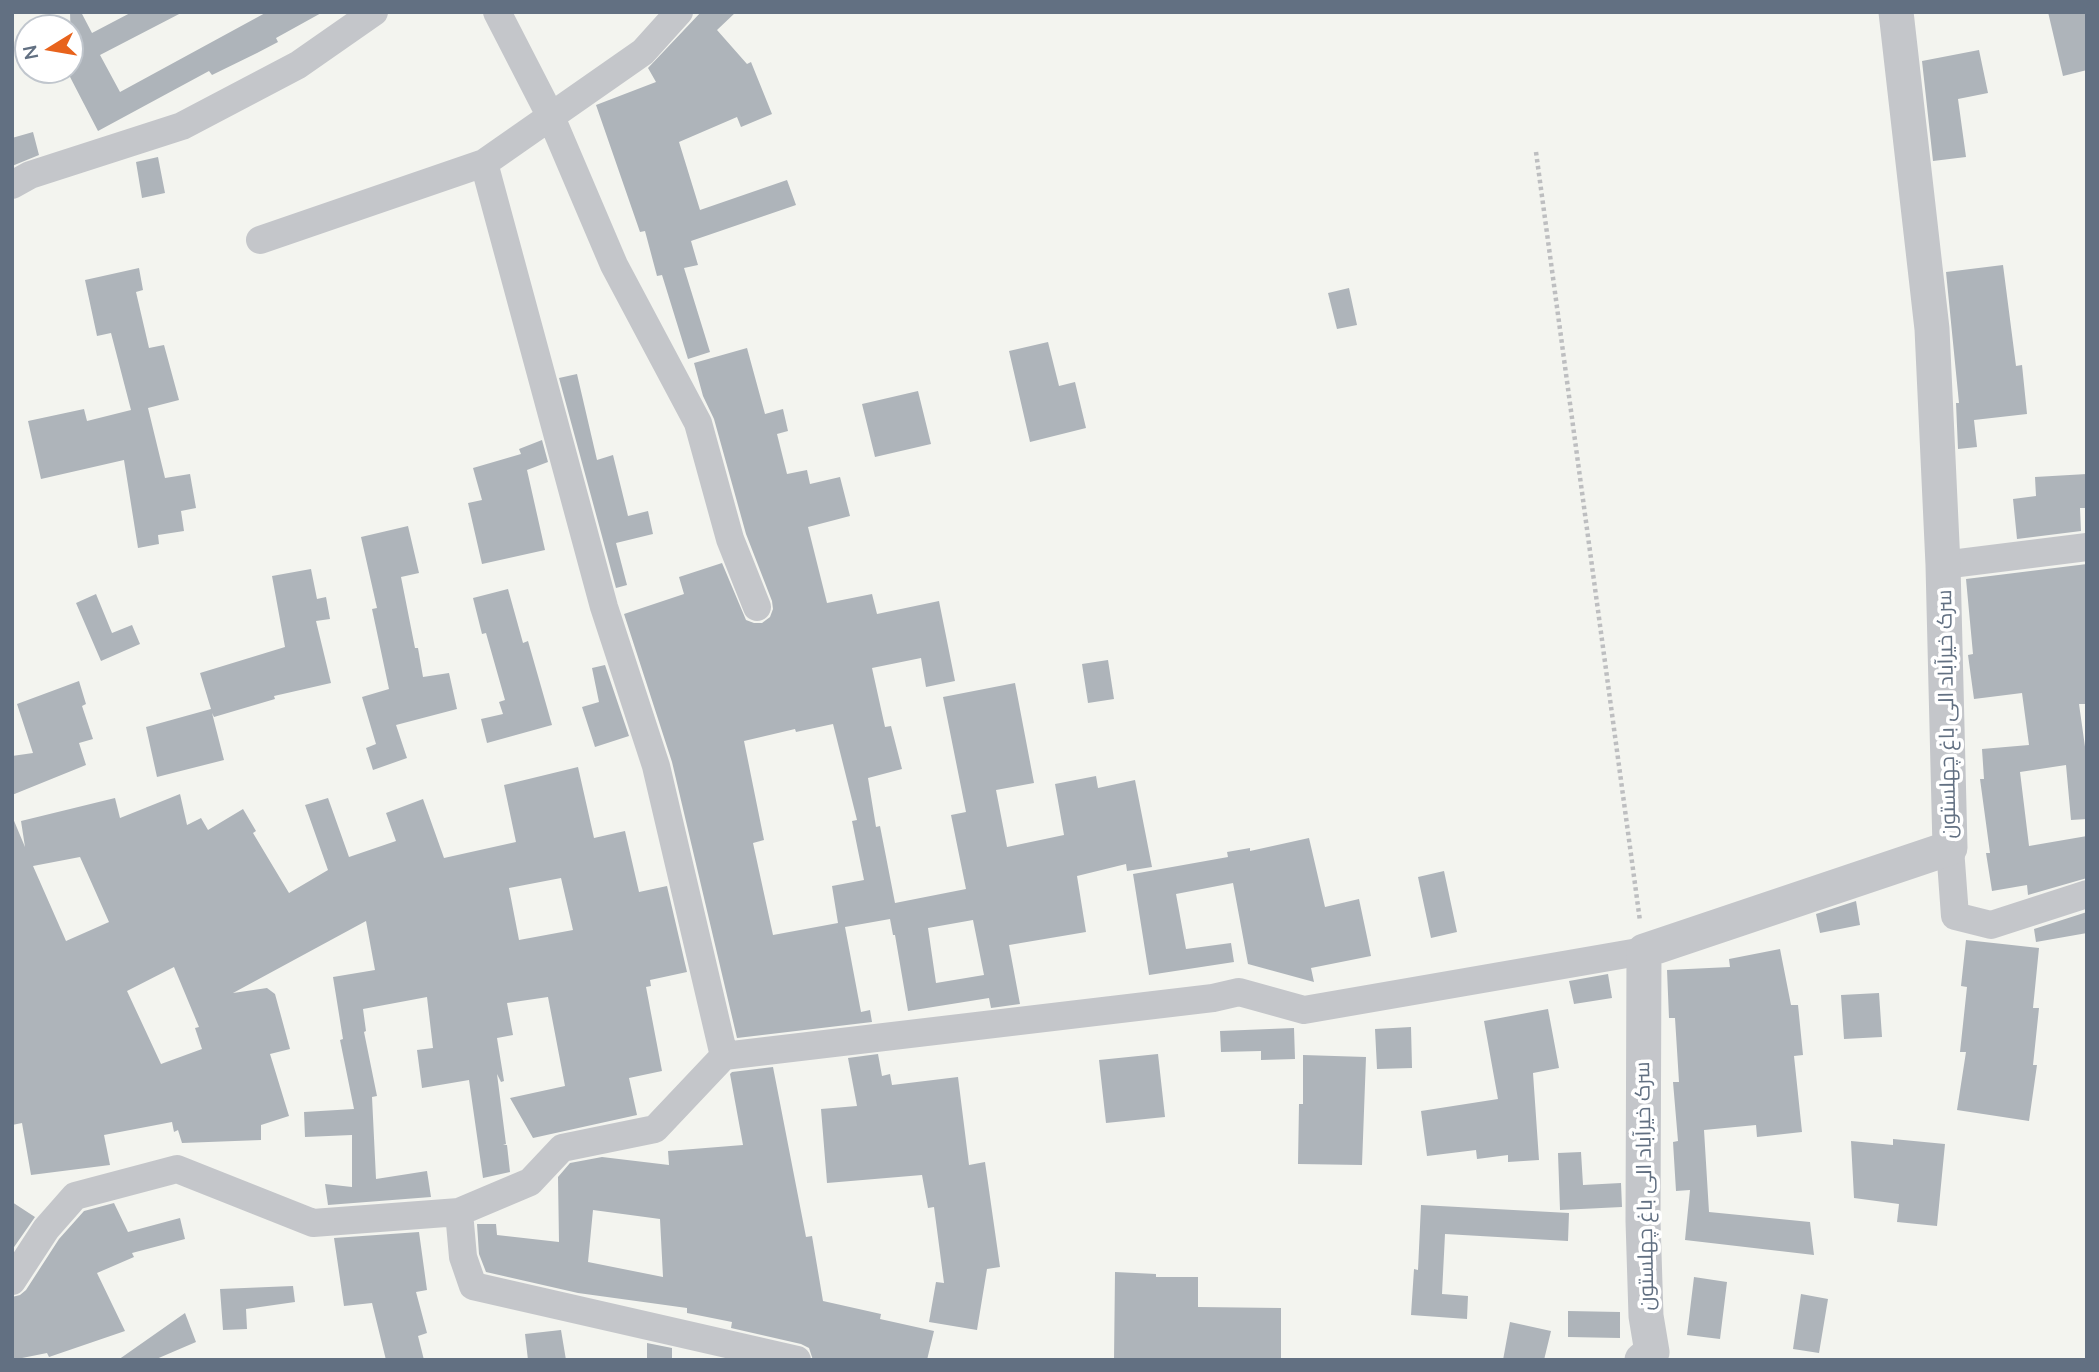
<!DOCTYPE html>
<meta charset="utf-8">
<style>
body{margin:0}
#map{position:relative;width:2099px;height:1372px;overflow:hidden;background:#f3f4ef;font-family:Mulish,sans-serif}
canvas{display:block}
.frame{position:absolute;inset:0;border:14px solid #627082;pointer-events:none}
.north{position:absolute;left:14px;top:14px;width:70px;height:70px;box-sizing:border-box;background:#fff;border:2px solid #c0c6cd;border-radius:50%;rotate:259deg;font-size:19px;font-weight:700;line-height:28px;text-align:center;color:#627082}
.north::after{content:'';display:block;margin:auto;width:24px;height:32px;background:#e8631c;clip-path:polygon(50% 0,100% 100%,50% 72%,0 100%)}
</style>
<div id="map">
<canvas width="2099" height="1372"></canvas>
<div class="frame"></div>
<div class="north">N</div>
</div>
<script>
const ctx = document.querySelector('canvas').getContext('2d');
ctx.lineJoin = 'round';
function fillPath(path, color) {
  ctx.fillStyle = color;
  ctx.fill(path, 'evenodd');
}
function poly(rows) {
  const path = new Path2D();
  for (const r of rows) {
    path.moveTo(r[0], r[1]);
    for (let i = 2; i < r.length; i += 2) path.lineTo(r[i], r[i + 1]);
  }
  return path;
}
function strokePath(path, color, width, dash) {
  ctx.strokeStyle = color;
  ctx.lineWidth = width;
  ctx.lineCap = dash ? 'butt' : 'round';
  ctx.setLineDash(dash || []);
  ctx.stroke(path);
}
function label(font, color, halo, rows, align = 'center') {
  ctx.font = font + ' Mulish,Cairo,sans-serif';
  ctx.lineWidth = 7;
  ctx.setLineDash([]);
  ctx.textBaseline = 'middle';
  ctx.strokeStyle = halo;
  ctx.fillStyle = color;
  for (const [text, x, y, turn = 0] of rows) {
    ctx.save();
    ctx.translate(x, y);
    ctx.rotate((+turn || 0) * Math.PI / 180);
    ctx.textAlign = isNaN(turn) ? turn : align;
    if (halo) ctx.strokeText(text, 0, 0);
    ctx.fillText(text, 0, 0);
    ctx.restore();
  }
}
fillPath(poly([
 [70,12,81,12,92,33,132,12,183,12,100,55,120,92,267,12,323,12,276,38,278,42,257,53,212,75,209,71,98,131,69,75,72,74],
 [701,12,736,12,717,30,747,64,751,62,772,114,741,127,737,117,679,142,700,210,787,180,796,205,691,241,698,265,684,268,710,352,688,359,662,275,657,276,645,231,640,232,596,105,656,82,648,68],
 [2048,12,2087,12,2087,70,2063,76],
 [1979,50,1988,93,1958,99,1966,157,1933,161,1922,61],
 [33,132,39,155,12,166,12,138],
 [158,157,165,193,142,198,136,162],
 [2003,265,2016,366,2022,365,2027,414,1974,420,1977,447,1958,449,1956,403,1959,403,1946,272],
 [139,268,143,290,136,292,149,348,164,345,179,400,148,408,165,478,190,474,196,508,181,511,184,531,158,535,159,544,138,548,124,460,41,479,28,421,84,409,87,421,131,410,111,333,97,336,85,280],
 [1349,288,1357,325,1337,329,1328,293],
 [1048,342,1059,386,1075,382,1086,428,1030,442,1009,351],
 [747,348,765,414,783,409,788,431,777,434,787,474,807,470,810,484,840,477,850,516,808,527,827,603,872,594,877,614,939,601,955,681,926,687,921,658,872,668,885,727,891,726,902,769,868,778,876,827,880,826,895,903,966,889,951,815,966,812,943,697,1015,683,1034,783,996,790,1007,847,1064,835,1055,784,1096,776,1098,788,1135,780,1152,867,1127,871,1126,864,1077,876,1086,932,1009,945,1020,1004,991,1008,989,998,908,1011,895,935,893,935,890,919,845,927,861,1012,870,1010,872,1022,737,1038,672,762,624,614,684,594,679,577,722,563,746,620,754,623,762,623,770,617,773,609,772,601,746,534,714,419,703,396,694,363],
 [833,724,857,820,852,821,864,880,832,886,838,923,773,935,753,843,764,840,744,741,795,729,796,732],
 [973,920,984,975,936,983,928,928],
 [577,374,597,460,613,455,628,516,648,511,653,534,616,543,627,585,616,588,559,378],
 [918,391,931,444,875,457,862,404],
 [542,440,548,462,527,470,545,550,482,564,468,503,482,500,473,468,521,454,519,449],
 [2087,474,2087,508,2080,508,2081,531,2017,539,2013,499,2036,496,2035,477],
 [408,526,419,573,401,577,415,648,418,648,423,677,449,673,457,709,396,725,407,758,373,770,366,748,376,744,362,697,389,689,372,609,377,608,361,537],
 [2087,564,2087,704,2079,704,2087,761,2087,819,2071,820,2066,765,2020,772,2029,846,2087,836,2087,878,2028,895,2027,885,1992,891,1986,853,1990,853,1980,779,1984,779,1982,749,2029,745,2022,693,1974,699,1968,655,1973,654,1966,579],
 [311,569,317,599,326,597,330,619,316,621,331,683,274,696,275,699,214,717,212,713,224,760,157,777,146,727,211,709,200,673,285,647,272,576],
 [508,589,523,643,528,641,552,725,487,743,481,719,503,714,499,702,505,700,486,633,482,634,473,598],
 [96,594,112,633,132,625,140,644,101,661,76,603],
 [1108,660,1114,699,1088,703,1082,664],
 [605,665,629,736,595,747,582,707,599,702,592,668],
 [79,681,86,704,82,706,93,739,79,743,86,765,12,795,12,756,33,753,17,704],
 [578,767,594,838,625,831,639,892,667,886,687,972,650,980,651,986,646,987,662,1071,629,1078,637,1115,533,1138,510,1098,565,1086,548,997,507,1003,513,1035,497,1038,504,1081,501,1082,497,1074,506,1144,503,1145,507,1145,510,1172,483,1178,469,1080,422,1088,417,1050,433,1048,427,997,363,1009,366,1031,364,1032,377,1096,372,1097,376,1179,427,1171,431,1197,328,1205,325,1184,352,1187,352,1135,305,1137,304,1112,354,1109,340,1040,343,1039,333,977,375,970,366,921,233,993,267,988,275,994,290,1049,270,1054,289,1116,261,1125,261,1140,182,1143,178,1130,174,1132,172,1122,104,1135,110,1165,31,1175,22,1123,12,1125,12,816,25,847,21,821,115,798,120,818,180,794,187,825,201,818,208,830,243,809,256,831,253,833,289,893,328,870,305,805,328,798,349,857,396,841,386,813,423,799,444,858,516,842,504,785],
 [80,857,109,922,66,941,33,866],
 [561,878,573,930,519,940,509,888],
 [174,967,199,1027,195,1028,202,1049,161,1064,127,991],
 [1309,838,1325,907,1359,899,1371,956,1311,968,1314,982,1248,964,1233,883,1176,894,1186,949,1231,943,1234,962,1149,975,1133,874,1228,857,1227,852,1250,848,1250,851],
 [1444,871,1457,932,1431,938,1418,877],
 [1856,901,1860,925,1820,933,1816,914],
 [2087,912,2087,933,2036,942,2034,929],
 [1966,940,2039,948,2033,1008,2039,1008,2033,1065,2037,1065,2029,1121,1957,1110,1966,1052,1960,1052,1967,987,1961,986],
 [1780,949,1791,1005,1798,1005,1803,1055,1794,1056,1802,1132,1757,1137,1756,1125,1704,1130,1709,1212,1810,1222,1814,1255,1685,1240,1690,1190,1676,1191,1673,1142,1678,1141,1673,1082,1679,1082,1675,1018,1669,1018,1667,970,1730,967,1729,959],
 [1608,974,1612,998,1574,1004,1569,981],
 [1879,993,1882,1037,1844,1039,1841,995],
 [1548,1009,1559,1068,1533,1073,1539,1160,1508,1162,1508,1155,1477,1159,1476,1150,1427,1156,1421,1111,1498,1099,1484,1021],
 [1411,1027,1412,1068,1377,1069,1375,1029],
 [1294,1028,1295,1059,1261,1060,1261,1051,1221,1052,1220,1031],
 [878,1054,882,1076,890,1074,892,1085,958,1077,969,1165,985,1162,1000,1267,987,1269,977,1330,929,1322,936,1282,944,1283,934,1207,928,1208,922,1175,827,1183,821,1109,857,1106,848,1058],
 [1158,1054,1165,1117,1106,1123,1099,1060],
 [1303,1055,1366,1057,1362,1165,1298,1164,1299,1104,1303,1104],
 [773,1067,806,1237,812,1236,823,1301,881,1314,880,1319,934,1331,927,1360,813,1360,809,1348,801,1344,731,1328,732,1322,687,1313,687,1308,578,1293,486,1272,479,1254,477,1224,496,1224,497,1235,559,1242,558,1177,570,1163,602,1157,669,1165,668,1151,743,1145,730,1074,732,1072],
 [593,1210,660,1219,663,1277,588,1262],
 [1893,1139,1945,1144,1937,1226,1897,1222,1899,1204,1854,1198,1851,1141,1893,1145],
 [1581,1152,1583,1185,1621,1183,1622,1207,1560,1210,1558,1153],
 [12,1202,35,1217,12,1250],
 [114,1203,128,1232,180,1218,185,1239,132,1253,134,1257,97,1273,125,1331,49,1357,47,1353,12,1360,12,1297,20,1295,26,1290,59,1239,84,1211],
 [1421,1205,1569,1213,1568,1241,1445,1234,1442,1294,1468,1296,1467,1319,1411,1315,1414,1269,1418,1270],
 [419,1232,427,1290,416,1292,427,1333,418,1336,424,1360,386,1360,372,1303,344,1306,334,1238],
 [1115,1272,1156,1274,1156,1277,1198,1277,1198,1307,1281,1308,1281,1360,1114,1360],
 [1694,1277,1727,1282,1720,1339,1687,1335],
 [293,1286,295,1302,246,1309,247,1329,223,1330,220,1289],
 [1801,1294,1828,1299,1819,1353,1793,1349],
 [1568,1311,1620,1312,1620,1338,1568,1337],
 [185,1313,196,1342,154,1360,118,1360],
 [1510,1322,1551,1331,1544,1360,1503,1360],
 [561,1330,566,1360,528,1360,525,1334],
 [647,1343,672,1348,672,1360,647,1360]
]), '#aeb4ba');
strokePath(poly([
 [1536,152,1640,921]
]), '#bdbec0', 4.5, [3.5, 3.5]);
strokePath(poly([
 [497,12,551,117,614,265,698,423,730,539,757,607],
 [484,163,604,607,656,766,724,1056],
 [12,185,30,175,182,126,298,65,374,12],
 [260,240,484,163,643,52,679,12],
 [1943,565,2087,547],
 [1950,848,1955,916,1991,925,2087,894],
 [459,1212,463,1257,473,1286,797,1360],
 [12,1281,46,1229,75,1196,177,1169,313,1223,459,1212,530,1182,562,1148,655,1129,724,1056,1213,998,1239,992,1304,1010,1644,951]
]), '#c4c6ca', 28);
strokePath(poly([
 [1642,1360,1652,1352,1646,1316,1643,1221,1644,951,1950,848,1943,565,1932,329,1896,12]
]), '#c4c6ca', 35);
label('21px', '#627082', '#fff', [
 ["سرک خیرآباد الی باغ چهلستون",1947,714,-91],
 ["سرک خیرآباد الی باغ چهلستون",1645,1186,-91]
]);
</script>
